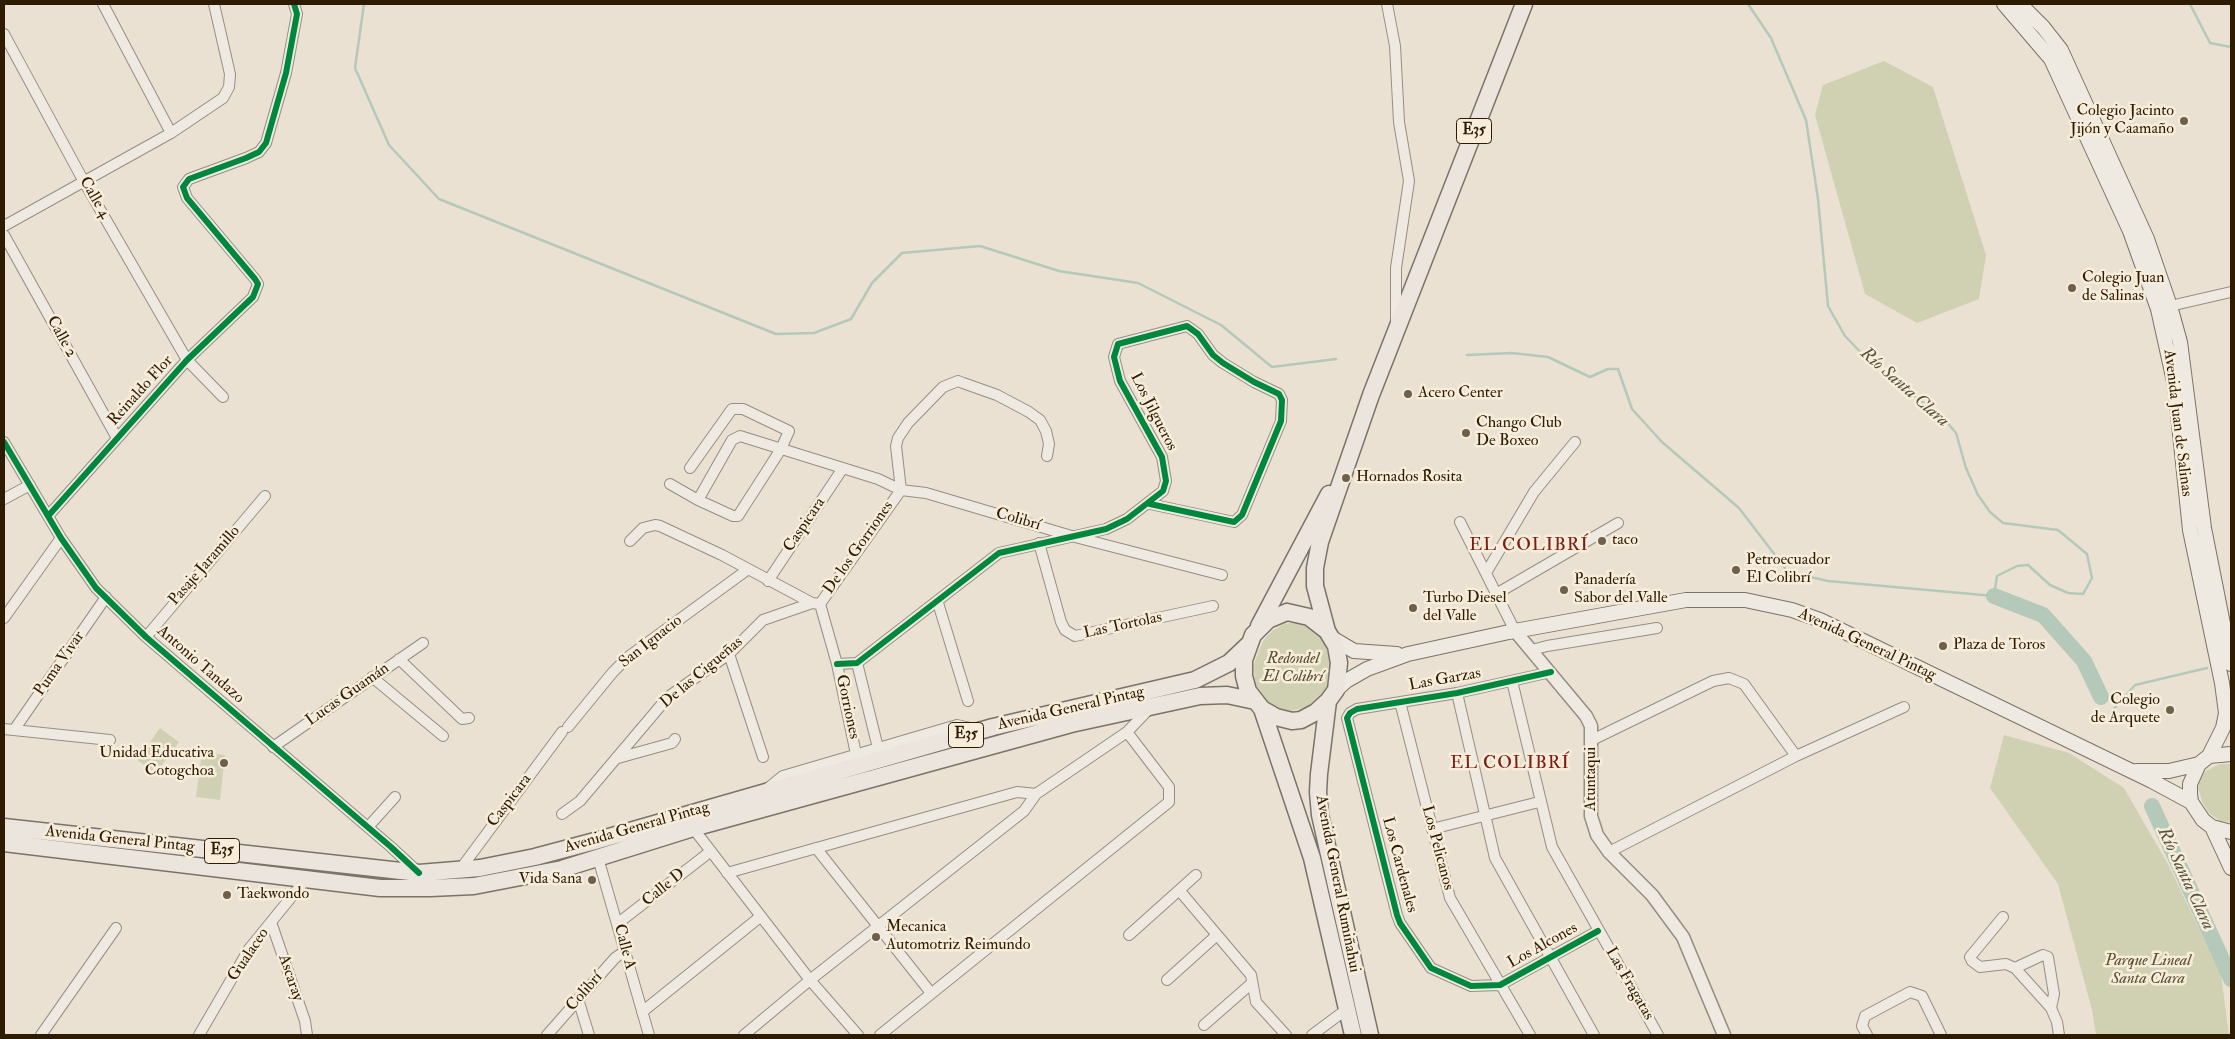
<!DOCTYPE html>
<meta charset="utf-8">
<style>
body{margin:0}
#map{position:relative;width:2235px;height:1039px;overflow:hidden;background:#eae1d2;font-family:"IM FELL Double Pica",serif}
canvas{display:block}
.frame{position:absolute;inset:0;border:5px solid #2d1b02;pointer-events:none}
</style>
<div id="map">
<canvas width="2235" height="1039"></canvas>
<div class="frame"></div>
</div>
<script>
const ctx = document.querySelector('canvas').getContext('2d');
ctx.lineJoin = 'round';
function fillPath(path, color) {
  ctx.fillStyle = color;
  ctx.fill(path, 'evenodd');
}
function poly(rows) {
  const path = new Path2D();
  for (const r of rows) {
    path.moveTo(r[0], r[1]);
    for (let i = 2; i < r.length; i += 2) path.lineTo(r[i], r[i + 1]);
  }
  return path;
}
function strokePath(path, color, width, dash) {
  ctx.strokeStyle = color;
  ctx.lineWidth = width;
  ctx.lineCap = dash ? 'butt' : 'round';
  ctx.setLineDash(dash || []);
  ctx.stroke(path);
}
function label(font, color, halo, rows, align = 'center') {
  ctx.font = font + ' "IM FELL Double Pica",serif';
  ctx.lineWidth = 5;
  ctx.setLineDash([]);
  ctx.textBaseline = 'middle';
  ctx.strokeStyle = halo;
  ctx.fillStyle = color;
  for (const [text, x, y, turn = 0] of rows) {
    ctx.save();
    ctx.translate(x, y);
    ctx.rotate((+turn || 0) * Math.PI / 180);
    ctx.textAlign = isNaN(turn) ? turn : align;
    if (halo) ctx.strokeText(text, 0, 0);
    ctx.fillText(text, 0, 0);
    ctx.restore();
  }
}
fillPath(poly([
 [1884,61,1933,87,1986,255,1979,299,1917,323,1865,294,1815,115,1823,85],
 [1299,622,1316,630,1324,642,1331,663,1329,682,1325,692,1311,706,1286,712,1268,704,1257,691,1255,685,1254,664,1263,641,1272,631,1284,624],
 [160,728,179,742,156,773,137,760],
 [2004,735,2069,753,2124,788,2169,866,2221,975,2229,1035,2096,1035,2092,1010,2058,884,1990,788],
 [202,752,225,755,220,800,196,797],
 [2220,764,2231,764,2231,822,2220,821,2208,812,2202,801,2198,788,2201,777,2206,771]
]), '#d0d1b2');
strokePath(poly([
 [364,4,355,68,389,145,439,199,776,334,814,333,851,319,872,283,902,253,980,246,1059,271,1138,283,1221,325,1272,367,1336,359],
 [2190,4,2210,43,2231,47],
 [1467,355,1512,353,1548,357,1590,377,1608,369,1618,369,1632,409,1662,442,1739,508,1788,572,1828,581,1994,596,1997,576,2017,566,2028,565,2050,585,2068,593,2083,594,2092,578,2087,554,2058,530,2003,523,1990,512,1978,495,1966,468,1956,433,1940,414,1908,392,1870,362,1845,336,1828,306,1818,199,1806,120,1771,38,1748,4],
 [2111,712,2135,685,2207,668]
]), '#b4c9ba', 2.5);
strokePath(poly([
 [1994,596,2043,615,2084,661,2101,697],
 [2152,806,2231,979]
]), '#b4c9ba', 16);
const minor = poly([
 [103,4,171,133],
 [1387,4,1395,46,1399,122,1409,181,1396,268,1396,323],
 [4,34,83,180,187,360,223,397],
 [4,226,171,133,223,98,229,87,230,74,214,4],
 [4,235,117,438],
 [2170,306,2231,292],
 [4,442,61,538,96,588,146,637,391,847,418,872],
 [670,484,698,500,733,516,738,516,781,449,789,431,743,409,732,409,690,468],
 [4,499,30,485],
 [698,500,732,440,740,436,878,479,901,490,926,493,1075,537,1222,575],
 [49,515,187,360,253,297,258,284,255,279,187,198,183,187,189,179,246,158,259,152,266,143,286,73,297,14,294,4],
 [1460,522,1515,631],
 [630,541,643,528,655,525,660,526,722,555,812,603],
 [1039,543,1061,622,1065,630,1075,636,1213,606],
 [1486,573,1534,492,1575,442],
 [768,581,843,468],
 [1496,594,1618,523],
 [938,603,968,701],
 [820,604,901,490,896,446,898,438,908,423,943,387,958,381,963,383,997,395,1029,412,1040,420,1046,431,1049,444,1047,456],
 [820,604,837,664,856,754],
 [4,618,61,538],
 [146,637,265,496],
 [1532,650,1547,646,1657,628],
 [729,654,763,757],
 [399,659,462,719,469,718],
 [857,663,878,748],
 [837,664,857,663,999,553,1106,529,1127,519,1163,491,1166,481,1162,457,1120,381,1114,357,1118,344,1187,326,1198,334,1213,355,1223,363,1254,382,1279,394,1282,400,1281,421,1242,515,1234,522,1150,504],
 [1551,672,1457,693,1357,709,1350,713,1347,718,1397,915,1400,923,1431,968,1471,986,1500,985,1598,931],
 [372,677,443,736],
 [1512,681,1552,847,1658,1035],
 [1457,693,1495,858,1594,1035],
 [1400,702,1450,898,1530,1035],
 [568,727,613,672,628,657,747,570],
 [4,729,110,740],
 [14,730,106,597],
 [1592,740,1713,681,1729,678,1744,684,1796,756],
 [273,747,423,643],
 [618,758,672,743,675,739],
 [767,789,783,776,957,725,979,730],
 [562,814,580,801,668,697,729,654,763,620,812,603,820,604],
 [368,827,395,797],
 [693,828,810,980,858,1035],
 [1432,829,1539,802],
 [816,848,931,993],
 [1609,852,1796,756,1904,707],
 [598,858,649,1035],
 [459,871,562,732],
 [727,873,1017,792,1036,794],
 [1179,890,1251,975,1256,1002,1286,1035],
 [2003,917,1970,957,1972,961,1980,967,2006,964,2015,968,2051,1008,2057,1022,2059,1035],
 [271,922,305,1021,307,1035],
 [617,924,711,851],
 [1129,935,1196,875],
 [2015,968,2043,955,2048,957,2054,994,2051,1008],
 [1167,980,1217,935],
 [578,999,589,1035],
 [642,1012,760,917],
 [1204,1025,1252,983],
 [41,1035,116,928],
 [199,1035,249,949,306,879],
 [547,1035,615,958,625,951],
 [744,1035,810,980,1024,811,1036,794,1127,732,1149,709],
 [880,1035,1169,802,1169,787,1127,732],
 [1312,1035,1347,1009],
 [1867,1035,1862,1026,1865,1016,1910,992,1922,996,1941,1035]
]);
const tertiary = poly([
 [1515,631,1586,716,1591,726,1591,816,1597,835,1609,852,1652,895,1683,937,1724,1035]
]);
const secondary = poly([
 [2004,4,2051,59,2130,231,2158,309,2175,386,2190,530,2222,683,2226,713,2223,728,2209,756],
 [2020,4,2043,27,2061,50,2147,239,2170,306,2180,342,2204,528,2231,664],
 [1332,638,1354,651,1397,654],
 [1336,690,1346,681,1367,669,1408,654,1509,632,1686,600,1745,600,1792,610,1820,620,2152,781,2191,802],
 [2231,754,2209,756,2199,764,2190,784,2190,794,2191,802,2203,820,2212,827,2231,832],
 [2136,771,2169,771,2199,764],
 [2212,827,2231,868]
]);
const trunk = poly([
 [1287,612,1309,617,1327,631,1336,646,1339,663,1336,690,1328,701,1316,712,1301,720,1292,721,1276,717,1262,709,1248,691,1244,676,1244,660,1253,635,1268,620,1287,612],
 [1259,626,1329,494],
 [1327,631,1315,586,1315,568,1320,542,1371,395,1524,4],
 [1328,701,1319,774,1318,792,1320,815,1370,1035],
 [1262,709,1312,858,1353,1035],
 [4,827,419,873,480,868,535,857,595,841,993,727,1195,680,1229,663,1248,645],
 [4,843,380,888,430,888,474,886,562,869,693,828,1071,724,1200,696,1227,695,1255,701]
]);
strokePath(minor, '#968e83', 12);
strokePath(tertiary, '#968e83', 15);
strokePath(secondary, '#7a7367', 16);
strokePath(trunk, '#7a7367', 19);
strokePath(minor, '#eeeae1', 10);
strokePath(tertiary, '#eeeae1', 12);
strokePath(secondary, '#eeeae1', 14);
strokePath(trunk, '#ebe5dd', 16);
strokePath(poly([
 [4,442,61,538,96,588,146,637,391,847,419,873],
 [49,515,187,360,253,297,258,284,255,279,187,198,183,187,189,179,246,158,259,152,266,143,286,73,297,14,294,4],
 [837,664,857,663,999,553,1106,529,1127,519,1163,491,1166,481,1162,457,1120,381,1114,357,1118,344,1187,326,1198,334,1213,355,1223,363,1254,382,1279,394,1282,400,1281,421,1242,515,1234,522,1150,504],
 [1551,672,1457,693,1357,709,1350,713,1347,718,1397,915,1400,923,1431,968,1471,986,1500,985,1598,931]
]), '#00873e', 6);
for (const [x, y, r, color] of [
 [2184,121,5,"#6f604b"],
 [2072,288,5,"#6f604b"],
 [1408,394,5,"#6f604b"],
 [1466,433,5,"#6f604b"],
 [1346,478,5,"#6f604b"],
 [1602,541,5,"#6f604b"],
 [1736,570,5,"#6f604b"],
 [1564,590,5,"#6f604b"],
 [1413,608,5,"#6f604b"],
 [1943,646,5,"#6f604b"],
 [2170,710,5,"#6f604b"],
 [224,763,5,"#6f604b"],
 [592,880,5,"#6f604b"],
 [227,895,5,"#6f604b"],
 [876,937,5,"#6f604b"]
]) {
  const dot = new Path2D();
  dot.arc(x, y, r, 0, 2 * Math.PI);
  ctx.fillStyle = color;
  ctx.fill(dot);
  strokePath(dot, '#f8eddb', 2);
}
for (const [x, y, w] of [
 [1474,131,35],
 [966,735,35],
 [222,851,35]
]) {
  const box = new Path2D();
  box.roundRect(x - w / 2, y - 12.5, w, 25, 4);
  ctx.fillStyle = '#f8eddb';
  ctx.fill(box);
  strokePath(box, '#2d1b02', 1);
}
label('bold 15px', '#2d1b02', null, [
 ["E35",1474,131],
 ["E35",966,735],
 ["E35",222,851]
]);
label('16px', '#2d1b02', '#f8eddb', [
 ["Colegio Jacinto",2174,112,"right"],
 ["Jijón y Caamaño",2174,130,"right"],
 ["Colegio Juan",2082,279],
 ["de Salinas",2082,297],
 ["Acero Center",1418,394],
 ["Chango Club",1476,424],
 ["De Boxeo",1476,442],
 ["Hornados Rosita",1356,478],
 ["taco",1612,541],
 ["Petroecuador",1746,561],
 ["El Colibrí",1746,579],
 ["Panadería",1574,581],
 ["Sabor del Valle",1574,599],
 ["Turbo Diesel",1423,599],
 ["del Valle",1423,617],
 ["Plaza de Toros",1953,646],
 ["Colegio",2160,701,"right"],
 ["de Arquete",2160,719,"right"],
 ["Unidad Educativa",214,754,"right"],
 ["Cotogchoa",214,772,"right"],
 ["Vida Sana",582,880,"right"],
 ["Taekwondo",237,895],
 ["Mecanica",886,928],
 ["Automotriz Reimundo",886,946]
], 'left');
label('16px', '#2d1b02', '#f8eddb', [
 ["Calle 4",94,198,60],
 ["Calle 2",61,337,61],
 ["Reinaldo Flor",141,391,-48],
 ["Los Jilgueros",1153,412,63],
 ["Avenida Juan de Salinas",2177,423,83],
 ["Colibrí",1018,520,16],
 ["Caspicara",805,525,-56],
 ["De los Gorriones",859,548,-55],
 ["Pasaje Jaramillo",205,566,-49],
 ["Las Tortolas",1123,626,-12],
 ["San Ignacio",651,642,-38],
 ["Avenida General Pintag",1867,645,25],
 ["Puma Vivar",60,664,-55],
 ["Antonio Tandazo",200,665,41],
 ["De las Cigueñas",702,673,-40],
 ["Las Garzas",1445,680,-10],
 ["Lucas Guamán",348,695,-35],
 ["Gorriones",847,707,78],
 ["Avenida General Pintag",1071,709,-13],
 ["Atuntaqui",1592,779,-90],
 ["Caspicara",510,801,-53],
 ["Avenida General Pintag",637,828,-16],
 ["Avenida General Pintag",120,840,6],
 ["Los Pelicanos",1437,848,75],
 ["Los Cardenales",1399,865,75],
 ["Avenida General Rumiñahui",1337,884,79],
 ["Calle D",664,888,-39],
 ["Los Alcones",1543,946,-29],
 ["Calle A",624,947,75],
 ["Gualaceo",249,955,-56],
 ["Ascaray",290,978,71],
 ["Las Fragatas",1629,984,60],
 ["Colibrí",585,992,-49]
]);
label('italic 16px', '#584e2f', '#f8eddb', [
 ["Redondel",1293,660],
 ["El Colibrí",1293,678],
 ["Parque Lineal",2148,962],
 ["Santa Clara",2148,980]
]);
label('italic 18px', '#54543f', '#f8eddb', [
 ["Río Santa Clara",1904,388,41],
 ["Río Santa Clara",2185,879,65]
]);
ctx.letterSpacing = '1px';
label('18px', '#7a1f14', '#f8eddb', [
 ["EL COLIBRÍ",1529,546],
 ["EL COLIBRÍ",1510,764]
]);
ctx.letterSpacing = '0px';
</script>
